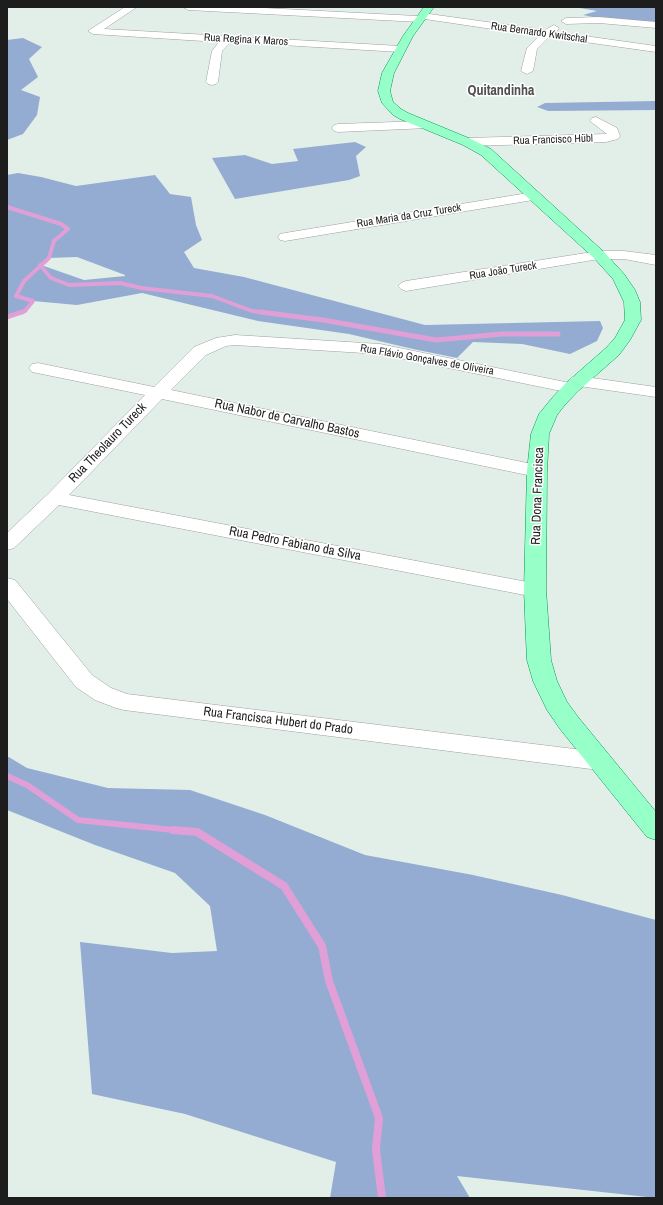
<!DOCTYPE html>
<meta charset="utf-8">
<style>
body{margin:0}
#map{position:relative;width:663px;height:1205px;overflow:hidden;background:#e2efe9;font-family:"Archivo Narrow",sans-serif}
canvas{display:block}
.frame{position:absolute;inset:0;border:8px solid #1d1d1d;pointer-events:none}
</style>
<div id="map">
<canvas width="663" height="1205"></canvas>
<div class="frame"></div>
</div>
<script>
const ctx = document.querySelector('canvas').getContext('2d');
ctx.lineJoin = 'round';
function fillPath(path, color) {
  ctx.fillStyle = color;
  ctx.fill(path, 'evenodd');
}
function poly(rows) {
  const path = new Path2D();
  for (const r of rows) {
    path.moveTo(r[0], r[1]);
    for (let i = 2; i < r.length; i += 2) path.lineTo(r[i], r[i + 1]);
  }
  return path;
}
function strokePath(path, color, width, dash) {
  ctx.strokeStyle = color;
  ctx.lineWidth = width;
  ctx.lineCap = dash ? 'butt' : 'round';
  ctx.setLineDash(dash || []);
  ctx.stroke(path);
}
function label(font, color, halo, rows, align = 'center') {
  ctx.font = font + ' "Archivo Narrow",sans-serif';
  ctx.lineWidth = 3;
  ctx.setLineDash([]);
  ctx.textBaseline = 'middle';
  ctx.strokeStyle = halo;
  ctx.fillStyle = color;
  for (const [text, x, y, turn = 0] of rows) {
    ctx.save();
    ctx.translate(x, y);
    ctx.rotate((+turn || 0) * Math.PI / 180);
    ctx.textAlign = isNaN(turn) ? turn : align;
    if (halo) ctx.strokeText(text, 0, 0);
    ctx.fillText(text, 0, 0);
    ctx.restore();
  }
}
fillPath(poly([
 [574,7,656,7,656,22,603,19,583,15,597,11],
 [23,38,42,47,29,59,38,77,21,90,40,97,37,115,23,134,7,140,7,40],
 [656,101,656,110,548,111,537,107,545,103],
 [355,142,366,147,356,156,360,176,349,180,235,199,212,158,245,155,272,164,298,161,293,149],
 [18,173,41,177,76,186,155,175,170,194,191,197,196,225,202,240,184,252,194,268,244,277,425,325,600,321,603,328,597,341,570,354,522,344,473,342,457,358,413,349,349,334,258,321,142,293,77,305,33,301,25,311,7,317,7,175],
 [77,257,125,275,125,276,84,280,41,265,49,258],
 [7,756,27,768,108,788,190,790,265,815,365,855,473,875,562,895,656,920,656,1198,457,1176,470,1198,330,1198,336,1162,185,1114,92,1094,80,942,172,953,217,951,210,906,175,873,95,845,7,810]
]), '#94acd1');
strokePath(poly([
 [7,207,61,224,68,229,54,241,49,258,24,281,16,296,33,301,25,311,19,313],
 [40,265,51,278,69,285,120,283,141,288,212,296,252,311,268,313]
]), '#e09fd7', 4);
strokePath(poly([
 [260,312,323,320,436,340,502,334,558,334],
 [7,317,22,312]
]), '#e09fd7', 5);
strokePath(poly([
 [7,776,27,785,78,820,183,831]
]), '#e09fd7', 6);
strokePath(poly([
 [173,830,197,832,284,886,322,946,329,981,379,1118,376,1149,382,1198]
]), '#e09fd7', 8);
const minor = poly([
 [125,7,137,7,104,29,400,46,405,49,400,52,231,42,222,51,218,82,216,84,212,85,208,84,206,82,212,51,219,42,93,34,88,31,125,7],
 [183,7,245,7,417,16,422,13,545,30,554,25,559,28,556,32,656,46,656,52,549,37,537,49,533,71,527,74,521,71,527,48,539,36,425,19,420,22,188,10,183,7],
 [599,17,656,22,656,28,599,23,566,24,561,21,566,18,599,17],
 [596,117,617,128,620,136,618,139,606,142,467,146,463,145,461,142,463,139,467,138,607,134,590,121,592,118,596,117],
 [424,121,428,122,430,125,428,128,338,132,334,131,332,128,334,125,338,124,424,121],
 [534,192,539,193,541,196,539,199,285,241,280,240,278,237,280,234,285,233,534,192],
 [599,251,624,251,656,255,656,265,624,259,599,259,406,291,401,289,398,286,401,283,406,281,599,251],
 [235,335,380,344,570,383,569,381,572,377,578,376,656,387,656,397,579,386,580,388,577,392,571,393,380,354,235,345,226,346,206,355,171,390,537,465,544,467,547,471,544,475,537,477,162,399,69,495,543,585,546,590,543,595,535,597,59,505,14,548,7,550,7,533,48,494,145,395,32,372,29,368,32,364,38,363,154,387,194,347,216,338,235,335],
 [7,578,15,580,92,675,111,688,127,694,599,752,608,755,612,761,608,767,599,770,124,710,116,708,95,700,76,687,7,599,7,578]
]);
const major = poly([
 [424,7,434,7,413,36,394,73,390,91,393,102,401,109,408,113,471,139,491,149,604,252,624,274,635,290,640,302,641,320,630,340,619,355,577,392,564,406,557,415,549,434,547,471,546,590,551,660,557,681,567,702,578,717,656,812,656,840,647,837,560,729,547,710,533,681,527,660,526,639,524,590,527,471,531,434,539,414,552,398,565,384,607,347,615,338,625,320,624,302,613,279,594,258,481,155,463,145,400,119,393,115,382,103,378,91,382,73,403,36,424,7]
]);
strokePath(minor, '#9e9e9e', 1);
strokePath(major, '#009656', 1);
fillPath(minor, '#fff');
fillPath(major, '#97ffc8');
label('11px', '#1d1d1d', '#fff', [
 ["Rua Bernardo Kwitschal",539,33,8],
 ["Rua Regina K Maros",246,40,3],
 ["Rua Francisco Hübl",553,140,-2],
 ["Rua Maria da Cruz Tureck",409,216,-9],
 ["Rua João Tureck",503,271,-9],
 ["Rua Flávio Gonçalves de Oliveira",427,360,10]
]);
label('13px', '#1d1d1d', '#fff', [
 ["Rua Nabor de Carvalho Bastos",287,419,12],
 ["Rua Theolauro Tureck",108,443,-46],
 ["Rua Dona Francisca",538,496,-88],
 ["Rua Pedro Fabiano da Silva",295,544,11],
 ["Rua Francisca Hubert do Prado",278,721,7]
]);
label('bold 14px', '#505050', '#fff', [
 ["Quitandinha",501,91]
]);
</script>
